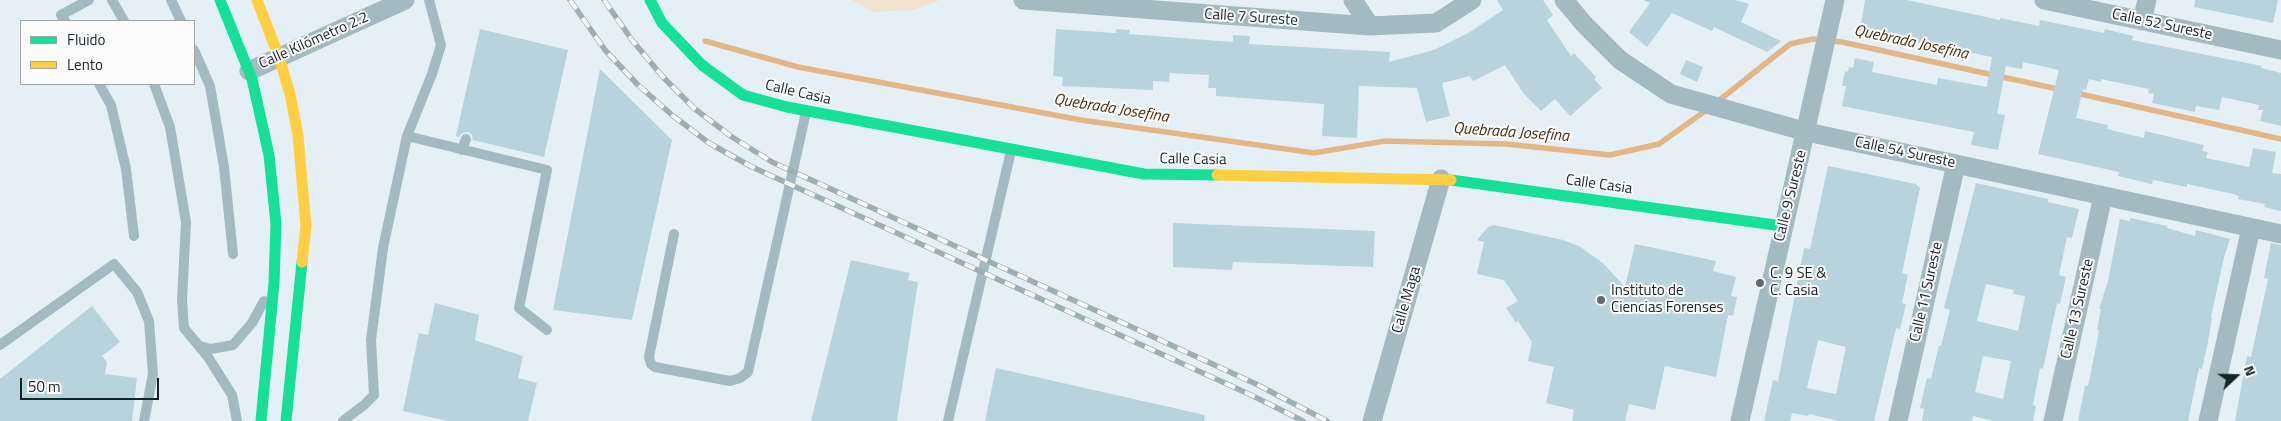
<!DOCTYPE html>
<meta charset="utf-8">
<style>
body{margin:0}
#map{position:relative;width:2281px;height:421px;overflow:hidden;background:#e4f0f6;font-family:"Titillium Web",sans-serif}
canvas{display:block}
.legend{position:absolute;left:20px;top:20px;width:175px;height:65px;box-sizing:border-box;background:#fcfcfc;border:1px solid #a0a6a8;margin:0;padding:6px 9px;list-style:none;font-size:15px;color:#15242a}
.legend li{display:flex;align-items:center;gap:10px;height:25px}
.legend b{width:25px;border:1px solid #a0a6a8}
.north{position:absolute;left:2211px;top:351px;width:50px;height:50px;-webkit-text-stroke:4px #fcfcfc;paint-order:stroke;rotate:69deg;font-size:14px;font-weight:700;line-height:20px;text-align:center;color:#15242a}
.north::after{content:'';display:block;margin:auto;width:18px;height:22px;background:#15242a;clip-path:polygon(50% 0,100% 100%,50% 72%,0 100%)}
.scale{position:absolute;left:20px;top:378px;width:139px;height:22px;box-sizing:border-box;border:2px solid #15242a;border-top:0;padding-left:6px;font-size:15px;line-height:18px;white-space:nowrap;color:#15242a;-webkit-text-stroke:4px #fcfcfc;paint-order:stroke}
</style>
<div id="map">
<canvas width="2281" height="421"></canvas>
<ul class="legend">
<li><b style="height:6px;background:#16e098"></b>Fluido</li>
<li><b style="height:6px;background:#ffcf43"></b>Lento</li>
</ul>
<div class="north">N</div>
<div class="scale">50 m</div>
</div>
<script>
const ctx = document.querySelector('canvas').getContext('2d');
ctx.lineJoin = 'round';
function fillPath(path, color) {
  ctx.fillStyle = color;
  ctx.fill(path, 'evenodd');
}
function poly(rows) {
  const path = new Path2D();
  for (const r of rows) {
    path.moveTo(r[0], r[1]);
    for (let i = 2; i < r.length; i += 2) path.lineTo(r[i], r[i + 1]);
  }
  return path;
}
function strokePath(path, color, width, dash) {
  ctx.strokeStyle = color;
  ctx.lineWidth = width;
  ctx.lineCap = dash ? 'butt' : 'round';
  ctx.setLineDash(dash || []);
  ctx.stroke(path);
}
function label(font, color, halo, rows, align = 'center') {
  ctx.font = font + ' "Titillium Web",sans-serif';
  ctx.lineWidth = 4;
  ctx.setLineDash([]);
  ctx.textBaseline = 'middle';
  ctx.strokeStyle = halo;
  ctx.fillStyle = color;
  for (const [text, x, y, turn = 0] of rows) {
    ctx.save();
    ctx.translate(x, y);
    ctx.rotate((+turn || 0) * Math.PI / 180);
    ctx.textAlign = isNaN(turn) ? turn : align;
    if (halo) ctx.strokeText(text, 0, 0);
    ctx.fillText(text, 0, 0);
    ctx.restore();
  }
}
fillPath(poly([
 [852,0,940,0,914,10,873,12]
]), '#f2e1cd');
strokePath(poly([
 [705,41,798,67,1081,120,1314,153,1385,141,1506,144,1610,155,1659,144,1708,109],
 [2076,93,2281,139],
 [1717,102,1790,44,1813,39,1842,42,2062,90]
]), '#e2b785', 5.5);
fillPath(poly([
 [1497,0,1543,0,1553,15,1547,20,1571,56,1574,53,1596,77,1594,79,1602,88,1570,116,1555,99,1541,111,1524,94,1505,65,1473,81,1470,76,1442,83,1450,116,1426,122,1417,88,1359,86,1357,138,1322,136,1324,104,1216,96,1216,88,1208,88,1209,75,1170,73,1169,82,1153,81,1153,90,1062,86,1063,77,1053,76,1056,29,1116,33,1116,29,1130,30,1129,34,1233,42,1233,35,1250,36,1249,44,1390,52,1389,62,1434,50,1470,32,1503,10],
 [1643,0,1735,0,1749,4,1741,22,1781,41,1767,52,1714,27,1712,31,1672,13,1647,47,1629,32,1650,3],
 [1865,0,1907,0,2000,20,2000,18,2039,26,2040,20,2104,33,2105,29,2133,36,2132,40,2262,66,2261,68,2281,73,2281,126,2260,121,2263,110,2258,110,2259,105,2222,97,2219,110,2196,106,2195,112,2152,103,2154,94,2148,93,2149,89,2101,79,2101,82,2089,79,2086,90,2083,89,2076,118,2108,125,2107,129,2144,138,2145,131,2204,145,2202,151,2208,152,2206,158,2249,167,2253,148,2276,152,2272,173,2281,174,2281,211,2264,207,2265,204,2238,199,2239,196,2233,194,2187,184,2187,187,2153,180,2152,184,2118,176,2119,172,2038,154,2059,70,2023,62,2022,69,2006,66,1997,114,2005,115,1998,150,1971,145,1974,132,1842,106,1846,86,1842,86,1845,71,1848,72,1849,67,1853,68,1855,58,1874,62,1872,72,1937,85,1938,78,1987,87,1992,57,1860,31],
 [2195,0,2278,0,2273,23,2194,7],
 [480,29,568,50,544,157,473,140,472,135,468,132,462,133,459,137,456,136],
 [1686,60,1703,67,1697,82,1680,74],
 [600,69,672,140,632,320,553,310],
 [1828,166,1916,184,1920,188,1902,273,1908,275,1902,303,1906,304,1900,329,1896,328,1874,421,1839,421,1809,414,1808,416,1792,413,1790,421,1764,421,1773,380,1778,381,1804,248,1810,249],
 [1818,340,1846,347,1836,394,1807,388],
 [1976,183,2048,199,2048,202,2079,209,2072,238,2067,237,2059,275,2066,277,2060,304,2057,303,2043,369,2040,368,2033,405,2036,406,2033,421,1993,421,1973,416,1972,421,1922,421,1924,409,1920,408,1927,378,1931,379,1939,345,1941,346,1950,310,1944,308],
 [1986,284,2014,290,2013,294,2025,296,2018,331,1977,321],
 [1983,356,2011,361,2003,399,1975,392],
 [2130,218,2167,226,2167,228,2195,236,2196,230,2230,239,2224,257,2211,317,2212,317,2208,342,2202,369,2199,368,2188,421,2078,421,2085,386,2088,386,2097,342,2099,330,2097,330,2101,309,2099,309,2108,281,2120,219,2130,221],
 [1173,223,1375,231,1373,267,1233,262,1232,270,1173,267],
 [1494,225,1563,240,1579,246,1603,263,1625,287,1635,244,1716,261,1713,271,1736,277,1731,296,1737,297,1733,316,1728,315,1716,377,1665,366,1655,410,1629,404,1625,421,1572,421,1574,410,1546,403,1554,367,1528,361,1532,342,1518,321,1516,323,1506,308,1518,301,1504,280,1477,274,1484,242,1477,240,1488,227],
 [2271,243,2281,245,2281,421,2235,421,2247,356,2251,357,2268,279,2264,278],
 [851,260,910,273,908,280,918,282,897,421,811,421],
 [435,303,479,315,475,340,523,356,518,378,537,383,528,421,448,421,403,411,419,333,428,335],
 [92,306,120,342,102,356,107,362,105,374,137,378,132,421,0,421,0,379],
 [996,368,1205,415,1204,421,985,421]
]), '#b8d3de');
strokePath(poly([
 [112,0,124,21],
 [171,0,181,21],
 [65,21,61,15,89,0],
 [194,50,210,86,224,167,233,254],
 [99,84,111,105,126,169,134,236],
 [154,84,170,127,186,222,182,300,184,328,208,357,232,395,237,421],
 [407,136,547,170,519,308,547,330],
 [462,150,466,139],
 [674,234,649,357,651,364,655,367,730,381,740,378,748,372,806,112],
 [0,345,114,264,137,292,149,321,153,374,144,421],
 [200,346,211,349,233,345,252,323,264,301],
 [343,421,364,405,374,395,371,340,383,248,407,136,432,74,441,45,429,0],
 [948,421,1011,151]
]), '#a3bac3', 10);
strokePath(poly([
 [1023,0,1370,26,1436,23,1472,0],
 [1353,0,1370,26],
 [1564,0,1584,24,1620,60,1671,94,1807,132,2281,234],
 [2044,0,2281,50],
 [2142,21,2147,0],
 [249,71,405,0],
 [1372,421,1441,179],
 [1740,421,1835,0],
 [1898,421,1956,164],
 [2053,421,2103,196],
 [2208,421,2251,228]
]), '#a3bac3', 19);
strokePath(poly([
 [220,0,252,79,269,155,276,224,274,283,261,421],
 [650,0,662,23,702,65,743,95,787,107,1144,174,1217,175],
 [1451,180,1782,226],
 [286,421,302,262]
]), '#16e098', 11);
strokePath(poly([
 [257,0,279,57,290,94,298,135,306,226,302,262],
 [1217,175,1451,180]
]), '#ffcf43', 11);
const rail = poly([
 [570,0,605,50,637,84,672,115,709,143,750,166,1251,395,1303,421],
 [604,0,632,40,662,76,695,109,732,137,772,162,1256,384,1327,421]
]);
strokePath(rail, '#9daeb5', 5.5);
strokePath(rail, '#fcfcfc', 4, [11]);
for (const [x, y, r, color] of [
 [1760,283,5,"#5d6b71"],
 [1601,300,5,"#5d6b71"]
]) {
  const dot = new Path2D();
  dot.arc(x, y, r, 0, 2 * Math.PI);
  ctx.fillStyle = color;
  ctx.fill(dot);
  strokePath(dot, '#fcfcfc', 2);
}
label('15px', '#15242a', '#fcfcfc', [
 ["Calle 7 Sureste",1251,18,4],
 ["Calle 52 Sureste",2162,25,12],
 ["Calle Kilómetro 2.2",314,41,-24],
 ["Calle Casia",798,93,13],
 ["Calle 54 Sureste",1905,153,12],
 ["Calle Casia",1193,160,1],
 ["Calle Casia",1599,185,8],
 ["Calle 9 Sureste",1791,196,-76],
 ["Calle 11 Sureste",1927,292,-77],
 ["Calle Maga",1407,300,-74],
 ["Calle 13 Sureste",2078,309,-77]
]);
label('15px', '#15242a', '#fcfcfc', [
 ["C. 9 SE &",1770,274],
 ["C. Casia",1770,291],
 ["Instituto de",1611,291],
 ["Ciencias Forenses",1611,308]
], 'left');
label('italic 16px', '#4a2e0e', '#fcfcfc', [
 ["Quebrada Josefina",1911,43,12],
 ["Quebrada Josefina",1111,109,9],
 ["Quebrada Josefina",1511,133,4]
]);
</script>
